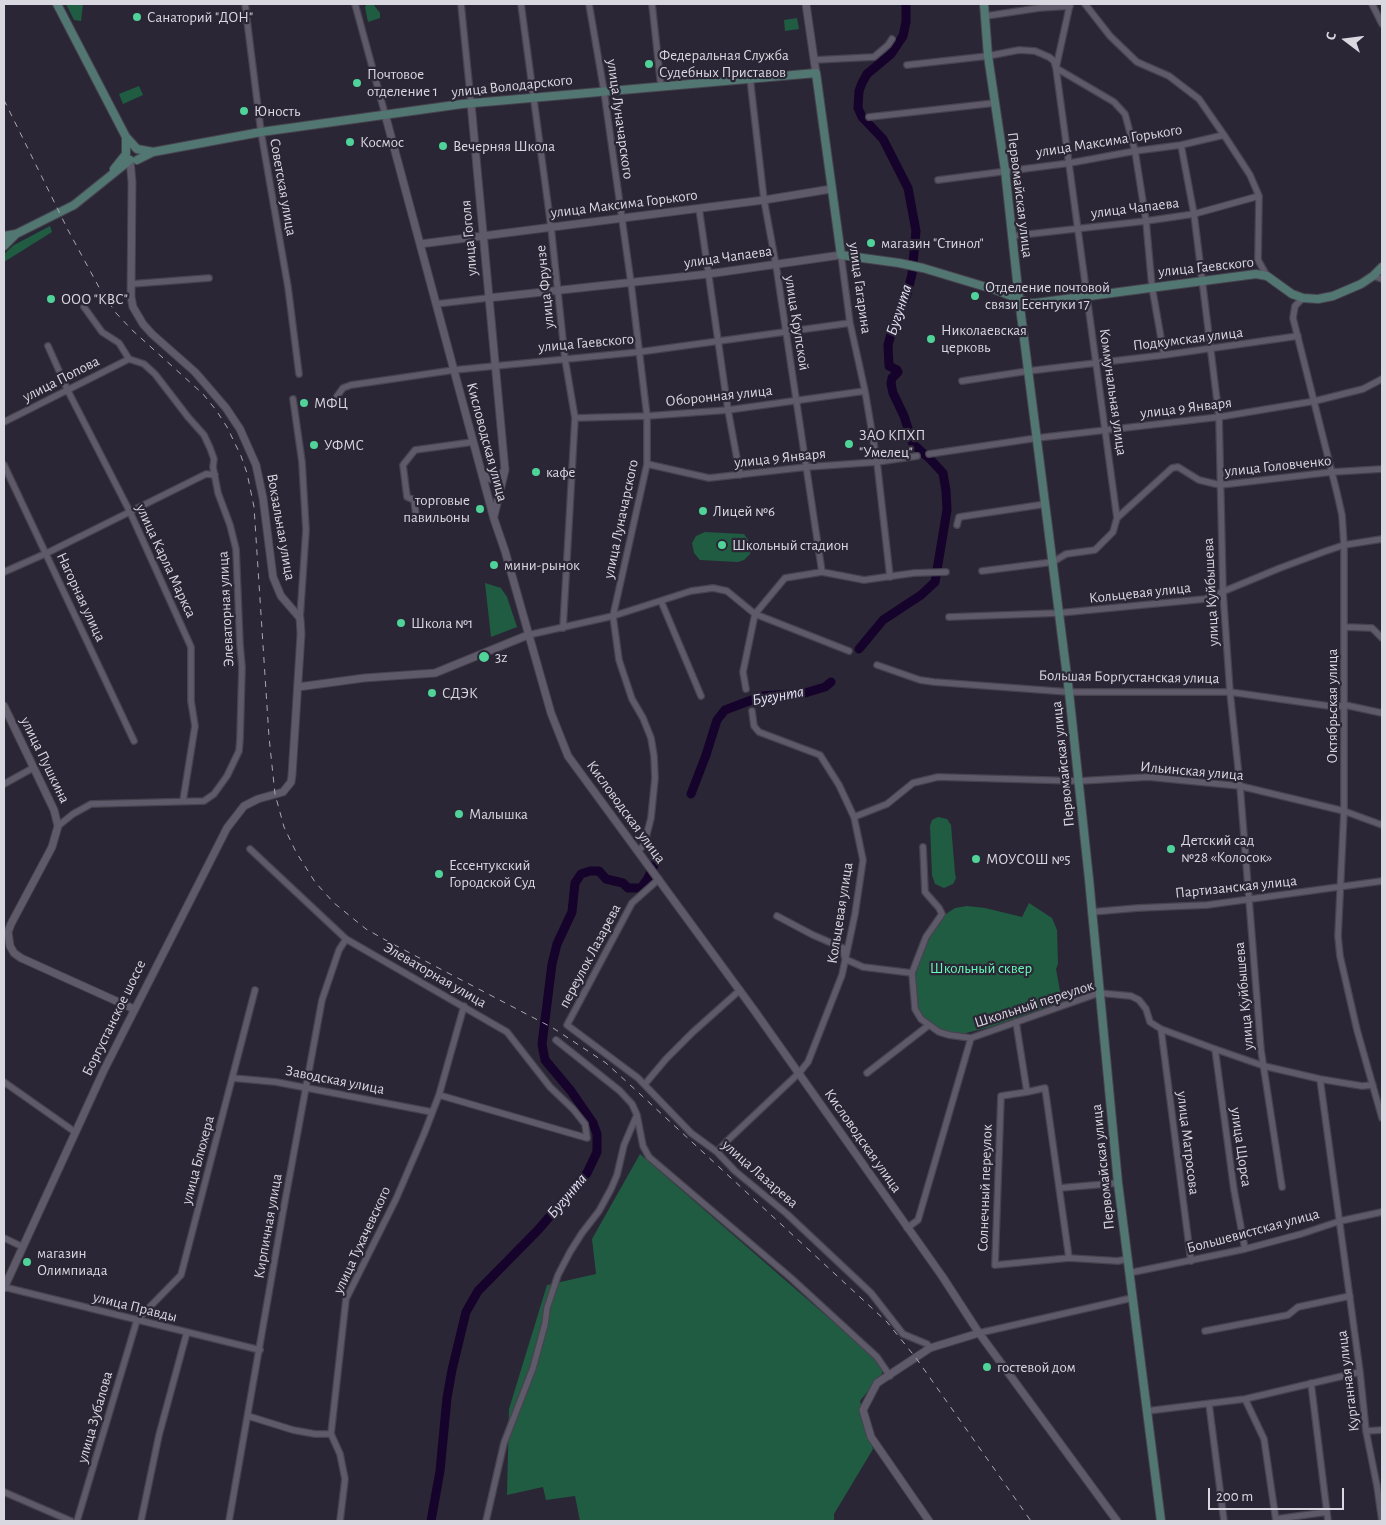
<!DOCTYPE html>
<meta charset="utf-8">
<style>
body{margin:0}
#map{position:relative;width:1386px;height:1525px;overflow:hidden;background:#2b2635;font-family:"Alegreya Sans",sans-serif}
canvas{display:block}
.frame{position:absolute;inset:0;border:5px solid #d9d7e0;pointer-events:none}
.north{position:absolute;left:1321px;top:15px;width:50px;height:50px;-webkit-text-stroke:4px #2b2635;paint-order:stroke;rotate:285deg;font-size:14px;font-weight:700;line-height:20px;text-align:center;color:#d9d7e0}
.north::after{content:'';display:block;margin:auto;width:18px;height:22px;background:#d9d7e0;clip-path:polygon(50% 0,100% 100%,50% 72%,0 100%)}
.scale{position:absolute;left:1208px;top:1488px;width:136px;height:22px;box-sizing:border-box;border:2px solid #d9d7e0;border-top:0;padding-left:6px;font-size:15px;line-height:18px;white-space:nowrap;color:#d9d7e0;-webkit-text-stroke:4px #2b2635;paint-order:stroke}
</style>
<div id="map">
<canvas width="1386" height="1525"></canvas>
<div class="frame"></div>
<div class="north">С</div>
<div class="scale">200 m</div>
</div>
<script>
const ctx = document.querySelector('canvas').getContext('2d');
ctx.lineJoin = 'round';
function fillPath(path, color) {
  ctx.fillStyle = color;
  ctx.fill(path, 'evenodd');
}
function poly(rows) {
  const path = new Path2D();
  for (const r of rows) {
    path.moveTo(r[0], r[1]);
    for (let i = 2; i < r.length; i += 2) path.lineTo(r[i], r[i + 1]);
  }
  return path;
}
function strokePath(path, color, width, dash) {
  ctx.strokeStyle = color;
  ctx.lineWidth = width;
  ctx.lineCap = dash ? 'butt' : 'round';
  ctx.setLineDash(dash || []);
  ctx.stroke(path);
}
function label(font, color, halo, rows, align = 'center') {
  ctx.font = font + ' "Alegreya Sans",sans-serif';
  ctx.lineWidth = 4.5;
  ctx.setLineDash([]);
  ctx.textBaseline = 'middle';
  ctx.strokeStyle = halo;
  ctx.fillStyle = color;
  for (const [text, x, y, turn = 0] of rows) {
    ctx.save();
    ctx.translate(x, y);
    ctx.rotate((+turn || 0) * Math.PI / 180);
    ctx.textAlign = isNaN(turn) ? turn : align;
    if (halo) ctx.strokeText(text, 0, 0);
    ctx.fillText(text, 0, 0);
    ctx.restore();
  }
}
fillPath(poly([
 [66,4,83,4,81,21,74,20],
 [367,4,373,4,380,13,380,18,368,22,365,7],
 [797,18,799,29,785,31,784,20],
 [139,86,143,95,123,104,119,94],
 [50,226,52,232,4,262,4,254,14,245],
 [705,532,744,534,751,544,750,554,744,560,738,562,700,560,694,553,692,543,696,536],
 [485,583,501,588,507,597,517,627,491,637],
 [938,817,947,819,951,825,955,873,956,878,953,884,944,888,935,884,932,875,930,826,932,820],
 [1029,903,1052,918,1057,930,1058,964,1056,969,1060,991,1064,1001,990,1027,958,1035,939,1030,929,1023,916,1007,915,996,916,974,923,948,938,924,946,914,955,908,967,906,985,908,1022,917],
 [640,1154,876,1359,882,1369,882,1374,860,1401,873,1449,834,1514,834,1521,580,1521,575,1496,546,1500,543,1487,507,1495,509,1409,547,1285,596,1274,592,1239]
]), '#1f5c41');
strokePath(poly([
 [859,649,883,620,921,595,935,582,947,510,946,491,943,473,930,459,913,444,904,416,893,393,891,384,892,378,898,372,897,370,889,366,888,345,891,334,907,294,912,274,916,231,908,188,883,139,862,117,858,108,859,91,862,83,867,74,891,54,903,36,906,22,906,4],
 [691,794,706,755,717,720,725,710,762,696,805,693,825,687,831,682],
 [431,1521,440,1471,447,1398,452,1370,466,1312,478,1291,538,1230,587,1173,597,1152,597,1134,593,1123,571,1091,545,1060,542,1044,552,964,557,944,572,912,575,883,581,874,590,871,599,871,606,879,623,883,628,888,641,888,648,878,658,857]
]), '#15032b', 9);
const minor = poly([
 [245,4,261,132,288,287,299,374],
 [355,4,385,114],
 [461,4,471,103],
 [521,4,551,227,565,359,575,418,563,628],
 [589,4,604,91,631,283,647,416,647,464,613,616,619,660,632,699,643,718,651,738,654,756,655,778,651,818,644,845,638,851],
 [652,4,661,86],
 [1070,4,1056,68,1117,518],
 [1085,4,1110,36,1137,62,1169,76,1199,99,1224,135,1250,175,1259,196,1258,260,1267,276],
 [1372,4,1382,24],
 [986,16,1039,8,1070,6],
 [814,60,874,57,888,45,892,39],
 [907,65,988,56,1019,50,1035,51,1049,57,1054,61,1056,68,1114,102,1125,114,1135,151,1146,221,1152,287,1164,355],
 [750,78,764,200,776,265,822,572],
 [869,117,995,103],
 [1181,145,1194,214,1219,417,1223,592,1230,692,1240,786,1261,1050,1282,1187],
 [938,180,1070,163,1135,151,1181,145,1224,135],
 [699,208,728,410,740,475],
 [1012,236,1146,221,1194,214,1259,196],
 [841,255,850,323,865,391,877,462,890,577],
 [1373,276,1382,279],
 [131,284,209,278],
 [1303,298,1295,306,1293,318,1337,493,1342,515,1344,545,1344,811,1338,936,1340,956,1357,1030,1382,1118],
 [436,304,488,298],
 [48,346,68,391,130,512,191,647,191,701,195,726,183,801],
 [962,381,1028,371,1164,355,1298,336],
 [293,399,302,462,306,530,300,618],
 [332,403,343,388,351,385,372,382,454,370,639,352,850,323],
 [575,418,647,416,728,410,865,391],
 [4,422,129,359],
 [929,454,1037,438,1219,417,1315,401,1363,389,1382,379],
 [647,464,709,478,807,467,877,462,917,456],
 [4,465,134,741],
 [416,515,414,500,407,497,403,465,415,450,473,442],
 [957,525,959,517,1046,504],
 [982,571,1053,562,1066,554,1095,550,1113,532,1117,518,1172,468,1178,467,1199,480,1220,485,1332,472,1382,469],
 [4,572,47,553,206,474,215,475],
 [661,601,701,696],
 [949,617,1059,613,1205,599,1280,568,1326,551,1344,545,1382,539],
 [1345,627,1372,628,1382,638],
 [528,635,613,616,691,591,713,588,727,591,755,614,849,651],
 [877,665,920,680,934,682,1069,692,1230,692,1336,707,1345,705,1382,713],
 [746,689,743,672,755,614,785,578,822,572,864,580,914,573,946,572],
 [4,784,33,768],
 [854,817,887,804,913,783,938,777,1079,781,1148,777,1240,786,1344,811,1382,825],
 [58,826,73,814,91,804,204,801,214,794,227,776,239,751,240,739,242,667,240,645,236,549,230,525,218,493,213,467,214,459,210,448,204,435,188,417,155,374,144,364,129,359,119,343,102,332,84,307],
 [250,849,346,939,507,1032,550,1087,573,1109,585,1124,587,1138,439,1095],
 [659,879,632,903,567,1025,638,1078,691,1133,717,1152,735,1171,787,1214,871,1293,903,1334,927,1344,930,1348],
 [1091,912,1138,908,1207,905,1382,881],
 [777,916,813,935,843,948,845,959,863,967,912,973,926,937,942,914,939,908,925,892,923,847],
 [912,973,915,1009,921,1019,939,1032,949,1035,971,1038],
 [1016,1022,1027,1092,1001,1096,995,1265,1069,1258,1118,1261,1127,1259],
 [1161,1029,1191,1261],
 [556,1040,620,1091,632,1104,637,1115,643,1146,649,1157,791,1278,877,1357,890,1376],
 [1215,1049,1234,1190,1245,1249],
 [867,1073,929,1025],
 [232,1078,276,1082,432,1112],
 [1320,1079,1360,1372,1366,1431,1377,1486,1382,1521],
 [4,1082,75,1132],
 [645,1084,666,1059,693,1032,740,990],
 [1027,1092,1045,1088,1069,1258],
 [717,1152,727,1141,799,1073,808,1062,842,975,855,914,863,860,854,817,839,785,820,755,759,732,754,726,752,711],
 [1059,1188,1118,1183],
 [907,1228,918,1220,971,1038,1099,993,1131,996,1139,1000,1146,1009,1150,1022,1161,1029,1215,1049,1264,1066,1320,1079,1362,1086,1373,1085],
 [4,1238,23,1247],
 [1129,1273,1245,1249,1301,1234,1340,1221,1382,1212],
 [4,1287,260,1350],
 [1205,1331,1288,1315,1298,1307,1350,1296],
 [979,1333,1132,1298],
 [1311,1383,1328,1521],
 [1245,1399,1264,1439,1276,1521],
 [1209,1404,1224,1521],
 [1147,1411,1245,1399,1360,1372],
 [248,1416,293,1430,315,1434,331,1434],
 [1366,1431,1382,1430],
 [4,1492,71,1521],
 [1276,1519,1327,1512],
 [77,1521,137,1320,181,1275,255,990],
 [141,1521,159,1435,187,1332],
 [229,1521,283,1212,322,1000,339,950,346,939],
 [340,1521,345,1479,340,1454,331,1434,346,1299,396,1199,424,1134,439,1095,464,1006],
 [486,1521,504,1443,533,1368,545,1324,547,1308,558,1275,570,1252,582,1233,599,1211,611,1189,617,1175,624,1145,636,1117]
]);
const tertiary = poly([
 [806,4,816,73],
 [471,103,505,470,494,516],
 [385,114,494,519,505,551,551,713,568,756,754,1010,942,1276,979,1333,1117,1521],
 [420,244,764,200,831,189],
 [488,298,708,274,841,255],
 [482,474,491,479,498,478,504,471],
 [298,687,364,678,435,673,528,635],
 [4,706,54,810,58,826,52,847,11,924,8,932,10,946,14,953,21,958,134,1009],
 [4,1288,104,1070,227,828,244,806,258,799,283,792,291,782,292,775,301,634,300,618,281,596,273,577,263,498,256,465,240,429,226,408,208,387,195,372,152,334,143,324,133,307,131,297,132,182,130,160],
 [929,1521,871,1437,863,1410,877,1383,930,1348,979,1333]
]);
const secondary = poly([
 [57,4,126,137,137,149,153,152],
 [984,4,988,56,1005,170,1019,299,1069,692,1089,879,1118,1183,1161,1521],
 [137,160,153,152,261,132,462,104,816,73,841,255,899,263,923,268,996,290,1029,303,1036,303,1256,274,1267,276,1292,294,1303,298,1318,299,1333,296,1361,284,1373,276,1382,267],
 [114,169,126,154,126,137],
 [4,236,16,234],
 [4,246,16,234,74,205,130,160]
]);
strokePath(minor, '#46434f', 8);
strokePath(tertiary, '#46434f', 9);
strokePath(secondary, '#46434f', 10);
strokePath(minor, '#5f5a6a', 5.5);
strokePath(tertiary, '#5f5a6a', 7);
strokePath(secondary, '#527772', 8);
strokePath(poly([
 [4,100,68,230,101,291,116,313,132,330,203,394,216,410,227,427,241,456,247,473,254,507,269,737,275,794,284,827,296,852,315,882,334,903,366,929,389,942,553,1028,606,1063,640,1094,887,1322,916,1358,1031,1521]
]), '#aaa7b2', 1, [6, 6]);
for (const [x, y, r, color] of [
 [137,17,5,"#4fd399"],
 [649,64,5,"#4fd399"],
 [357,83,5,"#4fd399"],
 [244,111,5,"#4fd399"],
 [350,142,5,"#4fd399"],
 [443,146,5,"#4fd399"],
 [871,243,5,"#4fd399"],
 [975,296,5,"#4fd399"],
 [51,299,5,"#4fd399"],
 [931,339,5,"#4fd399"],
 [304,403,5,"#4fd399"],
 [849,444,5,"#4fd399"],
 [314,445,5,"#4fd399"],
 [536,472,5,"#4fd399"],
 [480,509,5,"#4fd399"],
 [703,511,5,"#4fd399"],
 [722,545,5,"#4fd399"],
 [494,565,5,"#4fd399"],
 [401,623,5,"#4fd399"],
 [484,657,6,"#4fd399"],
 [432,693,5,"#4fd399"],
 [459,814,5,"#4fd399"],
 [1171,849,5,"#4fd399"],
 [976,859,5,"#4fd399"],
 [439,874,5,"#4fd399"],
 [27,1262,5,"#4fd399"],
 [987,1367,5,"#4fd399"]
]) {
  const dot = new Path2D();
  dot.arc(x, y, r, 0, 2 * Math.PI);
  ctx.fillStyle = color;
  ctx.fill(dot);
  strokePath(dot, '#2b2635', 2);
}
label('15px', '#d9d7e0', '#2b2635', [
 ["Санаторий \"ДОН\"",147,17],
 ["Федеральная Служба",659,55],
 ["Судебных Приставов",659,72],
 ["Почтовое",367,74],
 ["отделение 1",367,91],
 ["Юность",254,111],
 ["Космос",360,142],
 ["Вечерняя Школа",453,146],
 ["магазин \"Стинол\"",881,243],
 ["Отделение почтовой",985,287],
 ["связи Есентуки 17",985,304],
 ["ООО \"КВС\"",61,299],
 ["Николаевская",941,330],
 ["церковь",941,347],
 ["МФЦ",314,403],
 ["ЗАО КПХП",859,435],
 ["\"Умелец\"",859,452],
 ["УФМС",324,445],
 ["кафе",546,472],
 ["торговые",470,500,"right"],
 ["павильоны",470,517,"right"],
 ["Лицей №6",713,511],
 ["Школьный стадион",732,545],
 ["мини-рынок",504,565],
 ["Школа №1",411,623],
 ["3z",495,657],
 ["СДЭК",442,693],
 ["Малышка",469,814],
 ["Детский сад",1181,840],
 ["№28 «Колосок»",1181,857],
 ["МОУСОШ №5",986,859],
 ["Ессентукский",449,865],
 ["Городской Суд",449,882],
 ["магазин",37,1253],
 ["Олимпиада",37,1270],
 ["гостевой дом",997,1367]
], 'left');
label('15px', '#d9d7e0', '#2b2635', [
 ["улица Володарского",512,86,-6],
 ["улица Луначарского",620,119,82],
 ["улица Максима Горького",1109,141,-9],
 ["Советская улица",283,187,80],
 ["Первомайская улица",1020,195,83],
 ["улица Максима Горького",624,204,-7],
 ["улица Чапаева",1135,208,-7],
 ["улица Гоголя",469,238,-95],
 ["улица Чапаева",728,257,-8],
 ["улица Гаевского",1206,267,-6],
 ["улица Фрунзе",545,287,-96],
 ["улица Гагарина",860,288,82],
 ["улица Крупской",797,323,81],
 ["Подкумская улица",1188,339,-7],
 ["улица Гаевского",586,343,-5],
 ["улица Попова",61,379,-27],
 ["Коммунальная улица",1113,392,82],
 ["Оборонная улица",719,396,-6],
 ["улица 9 Января",1186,408,-7],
 ["Кисловодская улица",487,442,75],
 ["улица 9 Января",780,458,-6],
 ["улица Головченко",1278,466,-6],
 ["улица Луначарского",621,519,-78],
 ["Вокзальная улица",281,527,80],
 ["улица Карла Маркса",166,561,65],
 ["улица Куйбышева",1211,592,-93],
 ["Кольцевая улица",1140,593,-6],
 ["Нагорная улица",81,597,65],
 ["Элеваторная улица",226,609,-93],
 ["Большая Боргустанская улица",1129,677,1],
 ["Октябрьская улица",1332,706,-90],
 ["улица Пушкина",45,760,64],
 ["Первомайская улица",1063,764,-96],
 ["Ильинская улица",1192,771,5],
 ["Кисловодская улица",626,812,54],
 ["Партизанская улица",1236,887,-6],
 ["Кольцевая улица",840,913,-81],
 ["переулок Лазарева",590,956,-62],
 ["Элеваторная улица",435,975,30],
 ["улица Куйбышева",1244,996,-95],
 ["Школьный переулок",1034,1004,-18],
 ["Боргустанское шоссе",114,1018,-64],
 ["Заводская улица",335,1080,11],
 ["Кисловодская улица",863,1141,55],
 ["улица Матросова",1188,1143,83],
 ["улица Щорса",1241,1147,82],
 ["улица Блюхера",198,1160,-75],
 ["Первомайская улица",1103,1167,-96],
 ["улица Лазарева",760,1174,41],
 ["Солнечный переулок",985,1188,-88],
 ["Кирпичная улица",268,1226,-80],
 ["Большевистская улица",1253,1231,-15],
 ["улица Тухачевского",362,1240,-65],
 ["улица Правды",135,1307,14],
 ["Курганная улица",1348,1381,-97],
 ["улица Зубалова",95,1417,-74]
]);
label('15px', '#65fab7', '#2b2635', [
 ["Школьный сквер",981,968]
]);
label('italic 16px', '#e5dff6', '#2b2635', [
 ["Бугунта",899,310,-72],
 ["Бугунта",778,696,-10],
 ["Бугунта",567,1196,-50]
]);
</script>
